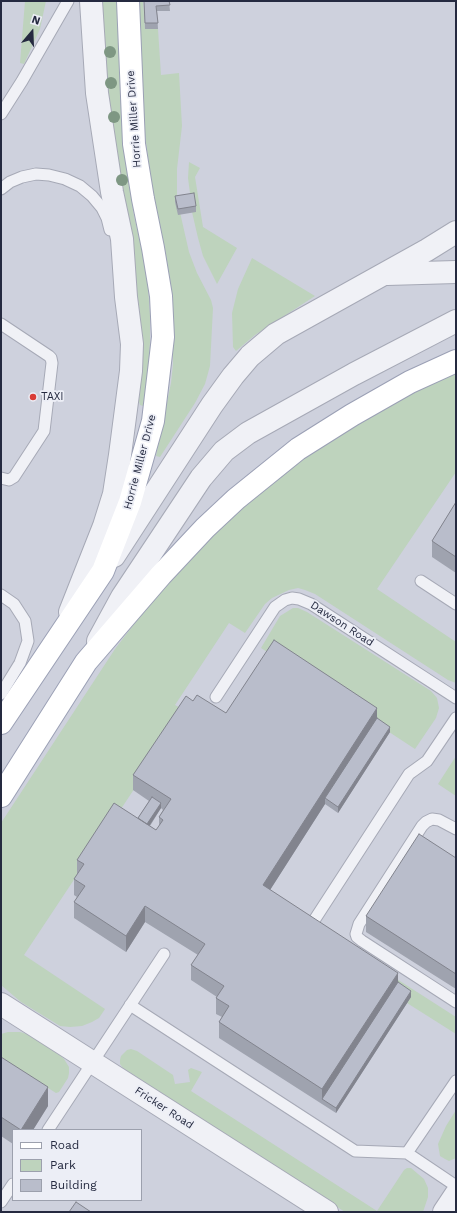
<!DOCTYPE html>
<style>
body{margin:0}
#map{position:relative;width:457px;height:1213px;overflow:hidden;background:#dddfe8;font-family:"Work Sans",sans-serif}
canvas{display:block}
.frame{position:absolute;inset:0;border:2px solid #252a40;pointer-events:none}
.legend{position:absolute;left:12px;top:1129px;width:130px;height:72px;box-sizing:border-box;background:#eceef6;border:1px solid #9ca0ad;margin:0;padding:5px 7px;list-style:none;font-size:12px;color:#252a40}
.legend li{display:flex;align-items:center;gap:8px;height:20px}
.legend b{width:20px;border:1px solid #9ca0ad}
.north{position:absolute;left:12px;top:12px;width:40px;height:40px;-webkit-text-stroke:3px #eceef6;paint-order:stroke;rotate:19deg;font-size:11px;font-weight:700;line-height:16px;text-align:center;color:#252a40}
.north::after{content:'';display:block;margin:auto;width:14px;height:18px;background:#252a40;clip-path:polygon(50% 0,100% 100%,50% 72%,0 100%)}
</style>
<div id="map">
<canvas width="457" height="1213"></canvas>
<div class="frame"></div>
<ul class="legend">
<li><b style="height:5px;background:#fff"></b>Road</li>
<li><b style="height:11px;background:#bed3bd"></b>Park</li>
<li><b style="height:11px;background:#b9bdcb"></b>Building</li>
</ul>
<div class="north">N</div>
</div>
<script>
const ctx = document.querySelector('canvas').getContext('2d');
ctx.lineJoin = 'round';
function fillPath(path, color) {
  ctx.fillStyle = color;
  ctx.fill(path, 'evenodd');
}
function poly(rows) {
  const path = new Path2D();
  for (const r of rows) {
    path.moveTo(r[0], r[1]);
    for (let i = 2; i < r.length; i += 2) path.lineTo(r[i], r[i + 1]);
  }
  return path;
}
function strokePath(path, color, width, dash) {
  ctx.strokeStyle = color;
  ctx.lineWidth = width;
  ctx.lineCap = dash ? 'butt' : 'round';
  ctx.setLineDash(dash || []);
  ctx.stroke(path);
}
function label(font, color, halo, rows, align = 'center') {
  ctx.font = font + ' "Work Sans",sans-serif';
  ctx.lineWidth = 3.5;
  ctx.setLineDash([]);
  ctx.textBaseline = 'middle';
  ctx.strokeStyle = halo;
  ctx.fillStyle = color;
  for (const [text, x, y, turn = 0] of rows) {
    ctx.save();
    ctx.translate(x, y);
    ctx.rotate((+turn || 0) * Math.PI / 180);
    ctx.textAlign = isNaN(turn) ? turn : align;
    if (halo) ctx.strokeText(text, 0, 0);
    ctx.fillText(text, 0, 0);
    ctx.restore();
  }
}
fillPath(poly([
 [1,1,456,1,456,1212,1,1212],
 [13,1130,141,1130,141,1200,13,1200]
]), '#ced1dd');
fillPath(poly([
 [25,1,46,1,40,29,24,64,20,63],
 [97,1,118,1,121,115,123,145,134,216,143,255,148,288,150,315,150,342,148,375,145,401,143,406,140,405,139,401,141,375,142,341,140,314,131,251,119,198],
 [139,1,143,1,145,29,158,29,161,75,179,73,182,126,177,169,177,199,189,252,197,273,211,300,213,308,210,366,205,384,195,403,160,457,156,456,171,383,173,364,172,310,170,280,165,249,154,199,144,128],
 [189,162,200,168,195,177,203,227,237,248,217,284,203,256,198,238,192,212,196,211,190,199,190,193,188,178],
 [252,258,315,296,255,335,236,351,233,347,232,313,238,289],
 [456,370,456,472,377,589,456,642,456,683,448,680,315,594,305,590,298,588,289,590,272,598,265,604,245,633,229,623,175,705,186,711,24,955,105,1009,99,1018,92,1022,82,1026,70,1027,60,1026,21,1002,1,985,1,823,115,649,163,586,204,541,285,470,358,419],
 [293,608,298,608,307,612,431,691,437,698,439,708,436,718,415,749,261,648,280,616],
 [456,756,456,796,438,784],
 [336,940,456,1017,456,1034,407,1003],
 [8,1032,20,1032,27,1034,60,1055,64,1059,69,1067,69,1073,68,1078,59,1092,56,1093,40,1083,1,1076,1,1034],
 [131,1049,137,1051,173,1075,175,1084,190,1082,188,1070,191,1068,202,1072,191,1091,377,1211,404,1170,407,1168,411,1168,424,1179,428,1188,428,1197,423,1212,345,1212,123,1068,120,1064,120,1060,121,1056,127,1050],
 [456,1110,456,1158,449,1161,445,1159,440,1156,438,1144,446,1126]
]), '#bed3bd');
const service = poly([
 [1,114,22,81,68,1],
 [1,189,10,182,22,177,36,174,49,175,65,179,80,186,92,196,102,208,107,218,110,230],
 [1,324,49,356,51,358,52,363,44,431,14,477,9,480,1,478],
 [421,581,456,604],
 [1,595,14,604,25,621,28,641,20,663,1,694],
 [216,697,275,607,285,600,292,598,299,599,311,604,456,698],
 [456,829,439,820,432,819,426,822,422,826,359,924,356,934,357,937,362,941,456,1002],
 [315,919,409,774,427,761,456,718],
 [130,1005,355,1151,407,1153,456,1186],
 [48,1130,164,954],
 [407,1153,456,1081],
 [1,1202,13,1184]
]);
const minor = poly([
 [387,274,456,272],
 [114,556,212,405,233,376,250,356,276,334,427,250,456,232],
 [70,612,104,526,114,494,120,455,131,371,132,344,126,297,122,239,112,192,97,93,91,1],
 [98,641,122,597,201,478,224,451,248,433,354,374,456,321],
 [1,1004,327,1212],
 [444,1212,456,1194]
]);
const primary = poly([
 [1,723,103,571,130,502,153,421,163,337,161,296,153,248,143,199,134,144,128,1],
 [1,796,86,662,161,575,205,528,236,499,298,449,352,415,410,382,456,361]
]);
strokePath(service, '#a6a9b6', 13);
strokePath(minor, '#a6a9b6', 24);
strokePath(primary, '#9ba0b5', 24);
strokePath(service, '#f0f1f6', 11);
strokePath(minor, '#f0f1f6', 22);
strokePath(primary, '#fff', 22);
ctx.fillStyle = '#7e9783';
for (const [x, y] of [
 [110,52],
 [111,83],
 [114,117],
 [122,180]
]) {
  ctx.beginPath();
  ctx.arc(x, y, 6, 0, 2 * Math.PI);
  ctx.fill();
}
fillPath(poly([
 [144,1,169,1,170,11,157,11,158,29,145,29],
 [175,196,196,206,196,212,178,215,175,202],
 [456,502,456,573,432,557,432,541],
 [193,701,226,713,377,718,390,732,338,813,325,804,270,890,398,982,411,997,336,1113,219,1038,219,1022,222,1017,216,1014,216,998,217,997,191,980,191,965,198,955,145,922,126,952,74,918,74,902,77,897,74,895,74,879,77,875,77,860,138,818,149,801,133,790,133,775],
 [161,808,163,810,159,817,159,827,156,830,150,826],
 [456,858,456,989,366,932,366,916],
 [1,1057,48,1106,33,1130,13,1130,13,1144,1,1136]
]), '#9fa3af');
fillPath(poly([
 [377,708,377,724,325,798,325,804,263,901,263,885],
 [390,727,390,732,338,813,338,807],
 [161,803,161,808,142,837,142,831],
 [145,906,145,922,126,952,126,936],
 [398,973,398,988,322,1099,322,1104,322,1089],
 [411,991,411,997,336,1113,336,1108],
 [48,1087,48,1106,33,1130,21,1130]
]), '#82848e');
const building = poly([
 [144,1,169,1,170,5,156,6,158,23,145,23,144,1],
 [194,193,196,206,178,209,175,196,194,193],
 [456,502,456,557,432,541,456,502],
 [274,640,377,708,263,885,398,973,322,1089,219,1022,229,1006,216,998,224,986,191,965,205,944,145,906,126,936,74,902,85,886,74,879,84,864,77,860,114,803,156,830,163,820,159,817,171,799,133,775,186,696,193,701,197,695,226,713,274,640],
 [377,718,390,727,338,807,325,798,377,718],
 [152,797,161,803,147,824,138,818,152,797],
 [419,834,456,858,456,974,366,916,419,834],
 [398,982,411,991,336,1108,322,1099,398,982],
 [1,1057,48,1087,21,1130,1,1117,1,1057],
 [76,1202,91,1212,69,1212,76,1202]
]);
fillPath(building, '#b9bdcb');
strokePath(building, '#82848e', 1);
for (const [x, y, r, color] of [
 [33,397,4,"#d93b36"]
]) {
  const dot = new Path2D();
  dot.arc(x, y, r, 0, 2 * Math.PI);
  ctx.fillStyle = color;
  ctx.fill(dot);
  strokePath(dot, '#eceef6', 1.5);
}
label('11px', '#252a40', '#eceef6', [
 ["Horrie Miller Drive",134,119,-94],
 ["Horrie Miller Drive",140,462,-75],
 ["Dawson Road",342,624,33],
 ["Fricker Road",164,1108,33]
]);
label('11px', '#252a40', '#eceef6', [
 ["TAXI",41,397]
], 'left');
</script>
